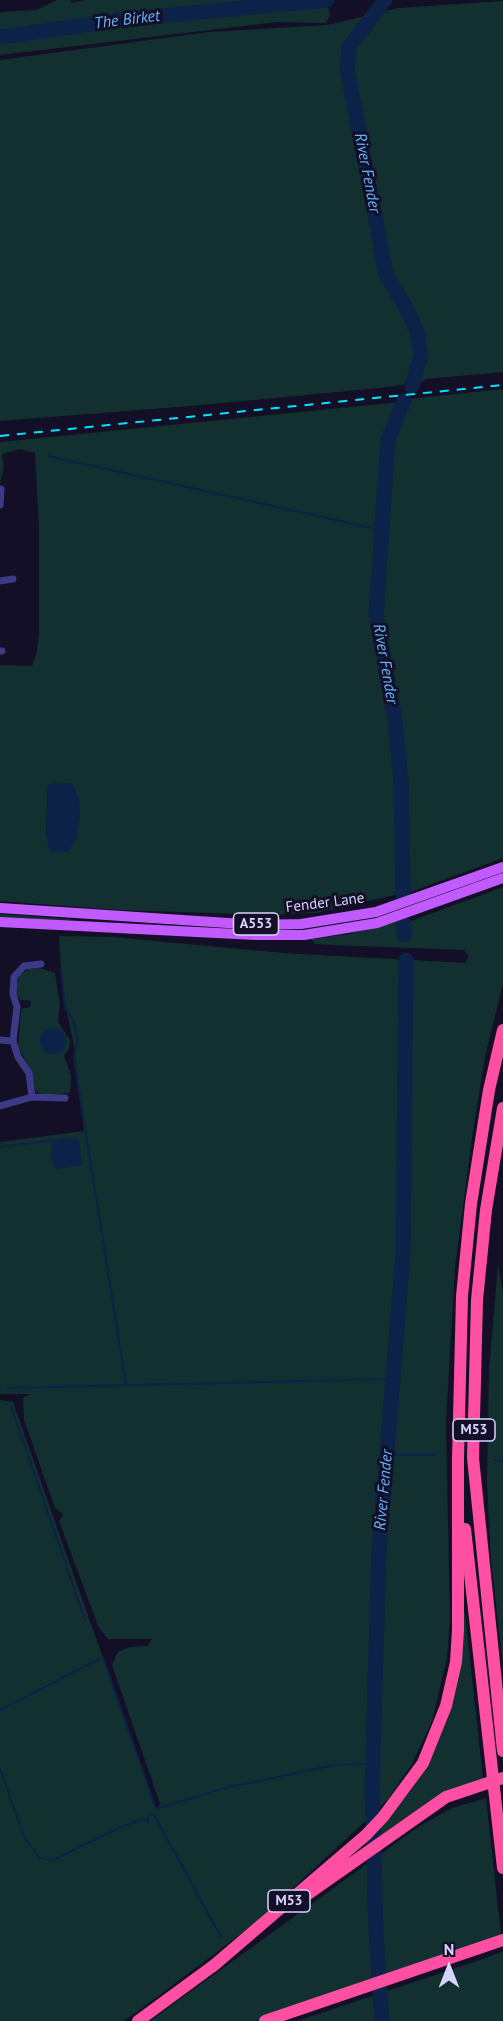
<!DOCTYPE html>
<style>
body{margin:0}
#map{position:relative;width:503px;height:2021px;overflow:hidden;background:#130f26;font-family:"PT Sans",sans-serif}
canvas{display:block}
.north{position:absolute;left:419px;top:1937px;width:60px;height:60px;-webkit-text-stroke:4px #130f26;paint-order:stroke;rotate:0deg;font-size:16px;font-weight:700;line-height:24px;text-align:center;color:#d9d4ff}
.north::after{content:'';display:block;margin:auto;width:21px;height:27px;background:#d9d4ff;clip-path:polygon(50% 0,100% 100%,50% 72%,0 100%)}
</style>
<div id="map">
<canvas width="503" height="2021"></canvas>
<div class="north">N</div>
</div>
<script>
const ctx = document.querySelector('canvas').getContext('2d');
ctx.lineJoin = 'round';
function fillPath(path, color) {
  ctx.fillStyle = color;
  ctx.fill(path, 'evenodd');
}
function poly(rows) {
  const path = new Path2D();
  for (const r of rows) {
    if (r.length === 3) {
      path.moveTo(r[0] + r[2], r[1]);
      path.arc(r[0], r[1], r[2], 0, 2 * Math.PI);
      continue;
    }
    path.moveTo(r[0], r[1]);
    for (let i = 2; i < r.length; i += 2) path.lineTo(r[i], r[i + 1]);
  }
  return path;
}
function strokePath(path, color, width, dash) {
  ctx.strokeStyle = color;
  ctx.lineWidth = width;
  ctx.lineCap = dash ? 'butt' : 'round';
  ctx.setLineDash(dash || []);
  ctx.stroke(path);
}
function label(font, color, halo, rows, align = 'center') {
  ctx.font = font + ' "PT Sans",sans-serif';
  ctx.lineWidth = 6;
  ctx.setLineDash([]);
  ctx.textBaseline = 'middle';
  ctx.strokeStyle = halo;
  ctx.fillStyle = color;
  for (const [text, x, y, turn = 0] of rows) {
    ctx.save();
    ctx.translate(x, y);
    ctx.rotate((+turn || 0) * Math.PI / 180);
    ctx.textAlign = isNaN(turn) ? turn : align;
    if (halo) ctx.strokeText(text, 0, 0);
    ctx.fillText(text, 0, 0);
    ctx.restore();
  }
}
fillPath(poly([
 [57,0,71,0,71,3,86,0,302,0,264,7,327,3,330,15,326,23,277,22,0,55,0,12,36,10],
 [211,12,69,27,127,19],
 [503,1,503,372,426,379,422,382,380,388,190,406,0,421,0,60,209,32,328,25,398,8],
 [503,389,503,858,405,894,403,758,381,615,389,439,407,399],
 [400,402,383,446,374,596,377,633,394,735,399,894,317,913,272,915,118,910,0,901,0,665,32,666,36,655,39,636,39,528,35,453,20,449,2,454,4,467,0,484,0,442],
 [56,783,69,783,73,786,46,836,48,786],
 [503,887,503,983,485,1057,473,1131,455,1267,446,1422,450,1619,447,1658,432,1721,412,1764,388,1799,371,1816,254,1924,137,2012,123,2021,0,2021,0,1400,13,1402,156,1809,160,1804,112,1665,118,1652,130,1647,148,1646,152,1639,108,1639,98,1626,59,1521,63,1515,55,1508,24,1420,23,1398,31,1394,0,1394,0,1142,84,1131,74,1046,62,989,59,936,112,937,284,953,465,963,469,956,464,950,333,945,315,944,311,939,350,934,397,921,398,926],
 [403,961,408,962,408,1089,403,1298,380,1547,377,1673,372,1767,378,1547,384,1487,402,1203],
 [0,914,70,919,71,920,0,918],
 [39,968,55,973,60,1004,58,1022,70,1040,69,1049,64,1056,71,1075,70,1093,48,1095,36,1092,31,1071,18,1047,21,1009,30,1007,31,1001,21,1000,15,993,15,987,20,975,29,969],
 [498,1264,503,1293,503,1668,491,1559,487,1482,489,1371],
 [463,1613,465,1613,483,1779,434,1798,376,1839,375,1832,411,1791,436,1747,452,1708],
 [486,1798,501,1934,255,2021,150,2021,418,1827,452,1808],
 [503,1951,503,2021,297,2021,486,1958]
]), '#12302f');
fillPath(poly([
 [56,783,69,783,73,786,79,798,80,817,76,840,68,851,58,853,50,851,46,836,48,785],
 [53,1041,13],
 [71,1137,79,1140,82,1165,55,1169,50,1159,53,1140]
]), '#0c2248');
strokePath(poly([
 [48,456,381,530],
 [61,969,65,1008,73,1020,78,1040,74,1059,126,1385],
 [0,1147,53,1140],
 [7,1388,391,1379],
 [0,1389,1,1389],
 [11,1406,85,1620],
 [388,1455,436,1455],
 [494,1460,503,1461],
 [0,1710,103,1657,156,1809,225,1788,334,1765,372,1764],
 [0,1769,25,1839,40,1858,53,1860,114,1830,143,1819,148,1822,148,1815,154,1815,221,1937]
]), '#0c2248', 2);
strokePath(poly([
 [385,0,349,47,347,68,386,274,409,313,417,333,421,354,412,386],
 [0,37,127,19,327,0],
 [403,895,401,782,395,719,376,616,388,439,404,401],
 [404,923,404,935],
 [382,2021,376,1933,372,1786,379,1550,403,1254,406,960]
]), '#0c2248', 15);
strokePath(poly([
 [0,505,1,489],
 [0,581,13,579],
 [0,651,2,651],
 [0,1040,13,1041,18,1057,29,1073,32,1097,0,1106],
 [13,1041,17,1007,13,994,14,977,24,966,41,964],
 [32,1097,65,1098]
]), '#3d3a85', 7);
strokePath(poly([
 [0,908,258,925,301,924,376,912,503,867],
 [0,922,256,935,304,935,377,923,503,878]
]), '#c25bff', 10);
strokePath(poly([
 [503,1108,486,1210,477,1300,473,1458,503,1751],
 [465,1529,503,1868],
 [305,1896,446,1797,503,1778],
 [212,1967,366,1835,383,1817,423,1763,446,1706,456,1662,458,1630,458,1459,462,1296,471,1204,489,1090,503,1030],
 [138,2021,217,1963],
 [265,2021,503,1940]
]), '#ff4fa3', 12);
strokePath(poly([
 [0,436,503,385]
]), '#00e5ff', 2, [9, 8]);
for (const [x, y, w] of [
 [256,924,45],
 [474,1430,42],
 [289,1901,42]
]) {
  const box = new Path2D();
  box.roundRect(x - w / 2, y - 11, w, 22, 4.5);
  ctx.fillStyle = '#130f26';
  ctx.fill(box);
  strokePath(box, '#d9d4ff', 1.5);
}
label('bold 14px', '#d9d4ff', null, [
 ["A553",256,924],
 ["M53",474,1430],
 ["M53",289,1901]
]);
label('15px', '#d9d4ff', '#130f26', [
 ["Fender Lane",325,903,-7]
]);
label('italic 16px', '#62b6ff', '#130f26', [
 ["The Birket",127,20,-7],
 ["River Fender",367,173,79],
 ["River Fender",385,664,80],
 ["River Fender",384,1490,-85]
]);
</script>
